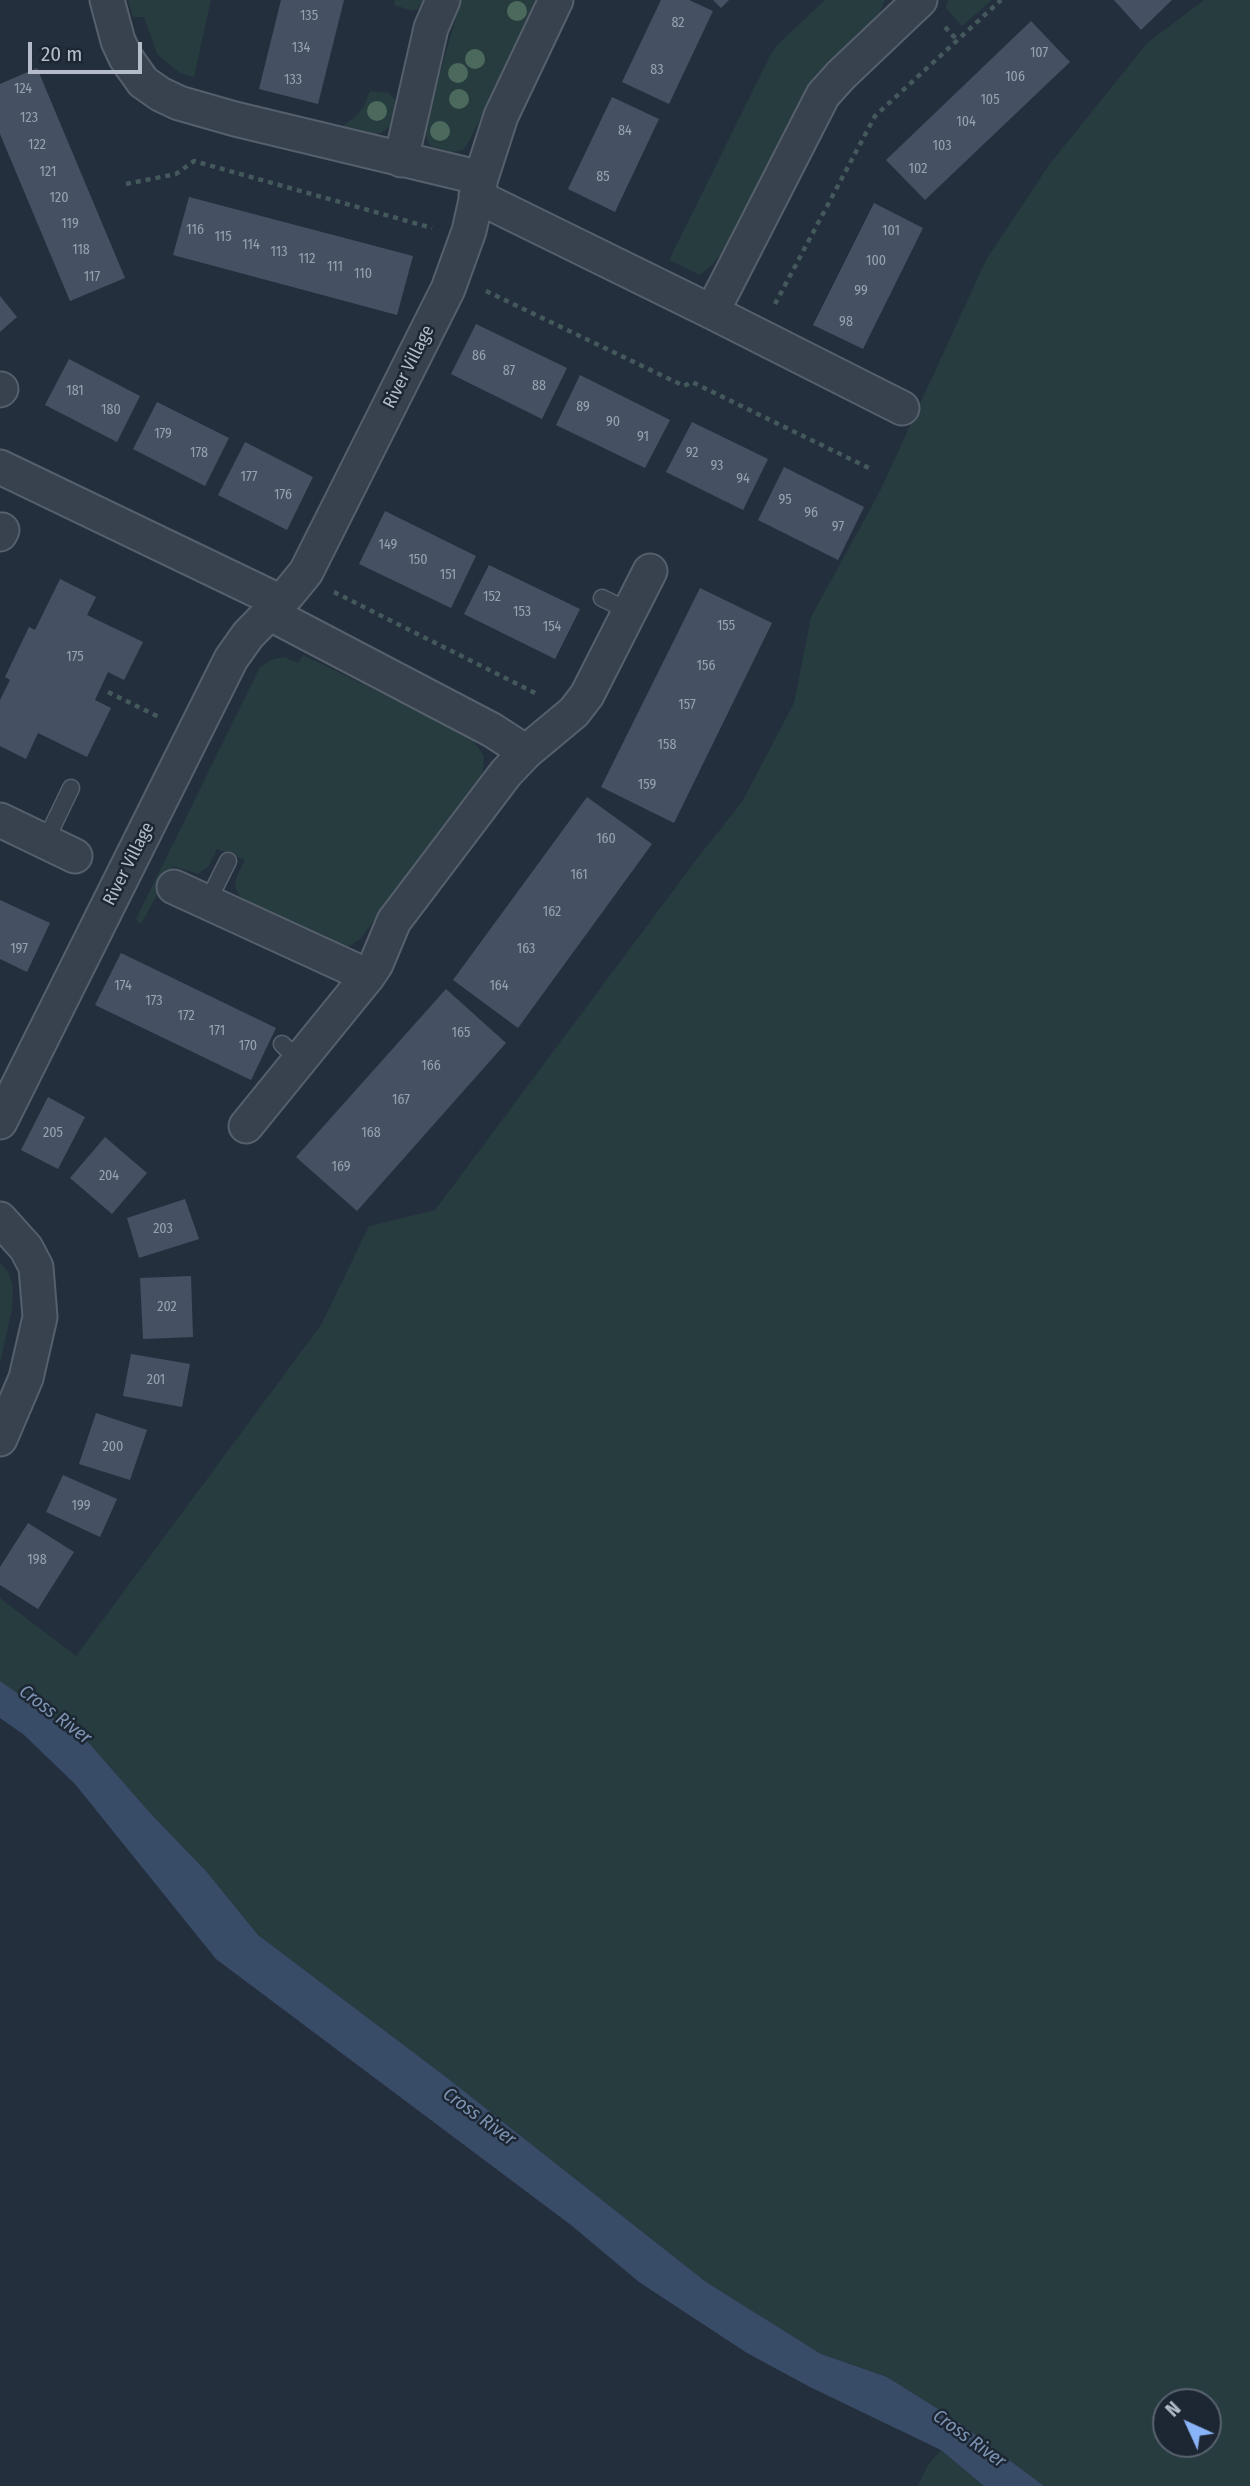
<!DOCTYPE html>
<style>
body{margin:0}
#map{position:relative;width:1250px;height:2486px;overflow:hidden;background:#242f3e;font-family:"Fira Sans Condensed",sans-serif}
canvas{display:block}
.north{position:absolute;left:1152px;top:2388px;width:70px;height:70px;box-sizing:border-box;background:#1d2633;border:2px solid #59626f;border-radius:50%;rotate:315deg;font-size:19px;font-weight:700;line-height:28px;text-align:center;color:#b4bcc9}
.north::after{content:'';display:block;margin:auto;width:24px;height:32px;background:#8ab4f8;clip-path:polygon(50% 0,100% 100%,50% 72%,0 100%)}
.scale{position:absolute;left:28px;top:42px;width:114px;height:32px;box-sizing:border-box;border:4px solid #b4bcc9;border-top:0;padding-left:9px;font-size:21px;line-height:24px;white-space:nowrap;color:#b4bcc9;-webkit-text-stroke:5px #1d2633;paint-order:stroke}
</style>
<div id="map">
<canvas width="1250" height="2486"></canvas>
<div class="north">N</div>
<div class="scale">20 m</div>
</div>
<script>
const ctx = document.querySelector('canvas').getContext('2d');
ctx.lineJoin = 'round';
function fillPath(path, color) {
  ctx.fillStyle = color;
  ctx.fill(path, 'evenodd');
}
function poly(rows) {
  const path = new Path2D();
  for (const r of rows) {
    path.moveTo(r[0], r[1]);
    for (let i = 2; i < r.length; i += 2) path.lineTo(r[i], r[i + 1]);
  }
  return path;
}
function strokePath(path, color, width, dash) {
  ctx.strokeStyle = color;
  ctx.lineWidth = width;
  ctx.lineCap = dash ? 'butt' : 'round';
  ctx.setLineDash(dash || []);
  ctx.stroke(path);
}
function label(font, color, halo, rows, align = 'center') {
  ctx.font = font + ' "Fira Sans Condensed",sans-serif';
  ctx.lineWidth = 5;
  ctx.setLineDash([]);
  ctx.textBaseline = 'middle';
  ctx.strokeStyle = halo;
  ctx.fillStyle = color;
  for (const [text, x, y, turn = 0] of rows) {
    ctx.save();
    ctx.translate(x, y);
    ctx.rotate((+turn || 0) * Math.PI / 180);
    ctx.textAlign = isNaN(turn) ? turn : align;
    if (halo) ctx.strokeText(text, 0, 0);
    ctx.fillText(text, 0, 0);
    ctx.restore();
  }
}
fillPath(poly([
 [128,0,211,0,194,77,180,73,157,54,144,17,133,17],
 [395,0,423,0,418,9,413,11,394,5],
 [461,0,537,0,470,140,463,150,452,152,430,146,425,135,427,118],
 [825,0,885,0,877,20,815,75,728,243,714,263,700,275,669,260,770,56,777,45],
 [948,0,992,0,962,26,946,8],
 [1204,0,1250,0,1250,2486,1044,2486,954,2419,887,2377,821,2354,706,2282,446,2077,258,1935,206,1871,151,1814,88,1742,0,1681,0,1598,76,1656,321,1325,369,1226,435,1210,699,856,742,802,794,703,811,617,880,491,986,260,1049,165,1147,43],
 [1166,2402,1208,2402,1208,2444,1166,2444],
 [370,91,389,93,396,101,396,116,391,126,381,133,370,135,341,127,355,117,363,108],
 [303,655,470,736,484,756,483,770,477,783,360,939,350,946,336,946,321,940,240,897,235,886,237,876,245,860,217,849,209,866,198,874,173,866,141,924,136,919,260,667,271,660,284,657,298,663],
 [0,1262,8,1272,13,1286,12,1309,0,1363],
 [941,2450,984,2486,918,2486,928,2465]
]), '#263c3f');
fillPath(poly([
 [0,1681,88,1742,151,1814,206,1871,258,1935,446,2077,706,2282,821,2354,887,2377,954,2419,1044,2486,984,2486,941,2450,810,2387,747,2353,639,2282,571,2225,216,1959,75,1784,23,1734,0,1718]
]), '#394c67');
fillPath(poly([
 [281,0,344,0,318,104,259,89],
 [661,0,689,0,713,11,669,104,622,82],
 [713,0,729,0,721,8],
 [1114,0,1172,0,1141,30],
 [1031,21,1070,62,925,200,886,160],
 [37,68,125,278,70,301,0,134,0,84],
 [612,97,659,119,615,212,568,189],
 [189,197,413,256,397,315,173,255],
 [874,203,923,228,863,349,813,325],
 [0,296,17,317,0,332],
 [476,324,567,368,542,419,451,374],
 [69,359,140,396,117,442,45,405],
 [580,375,670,420,645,468,556,425],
 [157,402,229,438,205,486,133,449],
 [692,422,768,459,743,510,666,472],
 [245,442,313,477,287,530,218,495],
 [784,467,864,507,838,560,758,520],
 [385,511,476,556,451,608,359,564],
 [489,565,580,609,555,659,464,614],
 [60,579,96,597,87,615,143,642,124,680,108,672,95,700,111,708,87,757,38,733,26,759,0,746,0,700,10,680,5,677,29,627,35,630],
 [700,588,772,623,674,823,601,787],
 [587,797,652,844,518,1028,453,980],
 [0,900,50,923,27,972,0,959],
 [121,953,276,1028,251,1080,95,1005],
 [446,989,506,1043,357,1211,296,1157],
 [48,1097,85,1117,58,1169,21,1150],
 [105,1137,147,1173,112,1214,70,1178],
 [185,1199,199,1239,139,1258,127,1218],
 [191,1276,193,1337,143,1339,140,1278],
 [131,1354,190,1364,182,1407,123,1396],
 [96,1413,147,1430,130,1480,79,1464],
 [63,1475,117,1499,100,1537,46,1512],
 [28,1523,74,1552,38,1609,0,1585,0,1567]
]), '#455162');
const service = poly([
 [602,598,629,611],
 [45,842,71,788],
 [207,903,228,861],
 [282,1044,300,1061]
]);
const minor = poly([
 [107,0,118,41,126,58,143,82,160,94,179,103,235,119,481,178],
 [401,160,431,28,443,0],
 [476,196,712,312,902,408],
 [712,312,823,95,841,75,920,0],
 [0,390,1,389],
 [0,467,281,602],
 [0,534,2,530],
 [269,613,492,730,526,752],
 [0,820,75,856],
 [174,887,368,976],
 [0,1122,231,659,248,635,288,594,306,572,448,289,469,231,481,178,501,116,556,0],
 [246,1126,368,976,376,964,394,921,506,773,526,752,574,712,587,695,650,571],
 [0,1219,26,1248,36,1267,40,1317,26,1378,0,1439]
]);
strokePath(service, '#565f6c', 19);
strokePath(minor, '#565f6c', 37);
strokePath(poly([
 [945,27,957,40],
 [126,184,176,174,194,161,432,228],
 [486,291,684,386,692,382,873,470],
 [775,304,875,116,1001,0],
 [334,592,539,695],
 [108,692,161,718]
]), '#44595c', 4.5, [5, 5]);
strokePath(service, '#38414e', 16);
strokePath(minor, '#38414e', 33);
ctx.fillStyle = '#4b6a5d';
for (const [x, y] of [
 [517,11],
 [475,59],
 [458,73],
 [459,99],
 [377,111],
 [440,131]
]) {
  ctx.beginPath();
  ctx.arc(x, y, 10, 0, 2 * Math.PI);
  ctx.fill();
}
label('14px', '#98a1af', null, [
 ["135",309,16],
 ["82",678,23],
 ["134",301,48],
 ["107",1039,53],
 ["83",657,70],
 ["106",1015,77],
 ["133",293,80],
 ["124",23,89],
 ["105",990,100],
 ["123",29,118],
 ["104",966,122],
 ["84",625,131],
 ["122",37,145],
 ["103",942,146],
 ["102",918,169],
 ["121",48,172],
 ["85",603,177],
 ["120",59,198],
 ["119",70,224],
 ["116",195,230],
 ["101",891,231],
 ["115",223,237],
 ["114",251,245],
 ["118",81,250],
 ["113",279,252],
 ["112",307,259],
 ["100",876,261],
 ["111",335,267],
 ["110",363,274],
 ["117",92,277],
 ["99",861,291],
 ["98",846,322],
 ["86",479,356],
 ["87",509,371],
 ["88",539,386],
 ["181",75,391],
 ["89",583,407],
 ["180",111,410],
 ["90",613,422],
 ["179",163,434],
 ["91",643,437],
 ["178",199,453],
 ["92",692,453],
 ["93",717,466],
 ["177",249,477],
 ["94",743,479],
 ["176",283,495],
 ["95",785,500],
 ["96",811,513],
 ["97",838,527],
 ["149",388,545],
 ["150",418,560],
 ["151",448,575],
 ["152",492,597],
 ["153",522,612],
 ["155",726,626],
 ["154",552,627],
 ["175",75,657],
 ["156",706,666],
 ["157",687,705],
 ["158",667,745],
 ["159",647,785],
 ["160",606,839],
 ["161",579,875],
 ["162",552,912],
 ["197",19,949],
 ["163",526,949],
 ["174",123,986],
 ["164",499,986],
 ["173",154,1001],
 ["172",186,1016],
 ["171",217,1031],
 ["165",461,1033],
 ["170",248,1046],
 ["166",431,1066],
 ["167",401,1100],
 ["205",53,1133],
 ["168",371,1133],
 ["169",341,1167],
 ["204",109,1176],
 ["203",163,1229],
 ["202",167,1307],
 ["201",156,1380],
 ["200",113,1447],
 ["199",81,1506],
 ["198",37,1560]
]);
label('18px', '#b4bcc9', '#1d2633', [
 ["River Village",409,367,-63],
 ["River Village",129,864,-63]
]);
label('italic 19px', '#7c92b1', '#1d2633', [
 ["Cross River",55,1715,37],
 ["Cross River",479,2117,36],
 ["Cross River",969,2439,36]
]);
</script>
